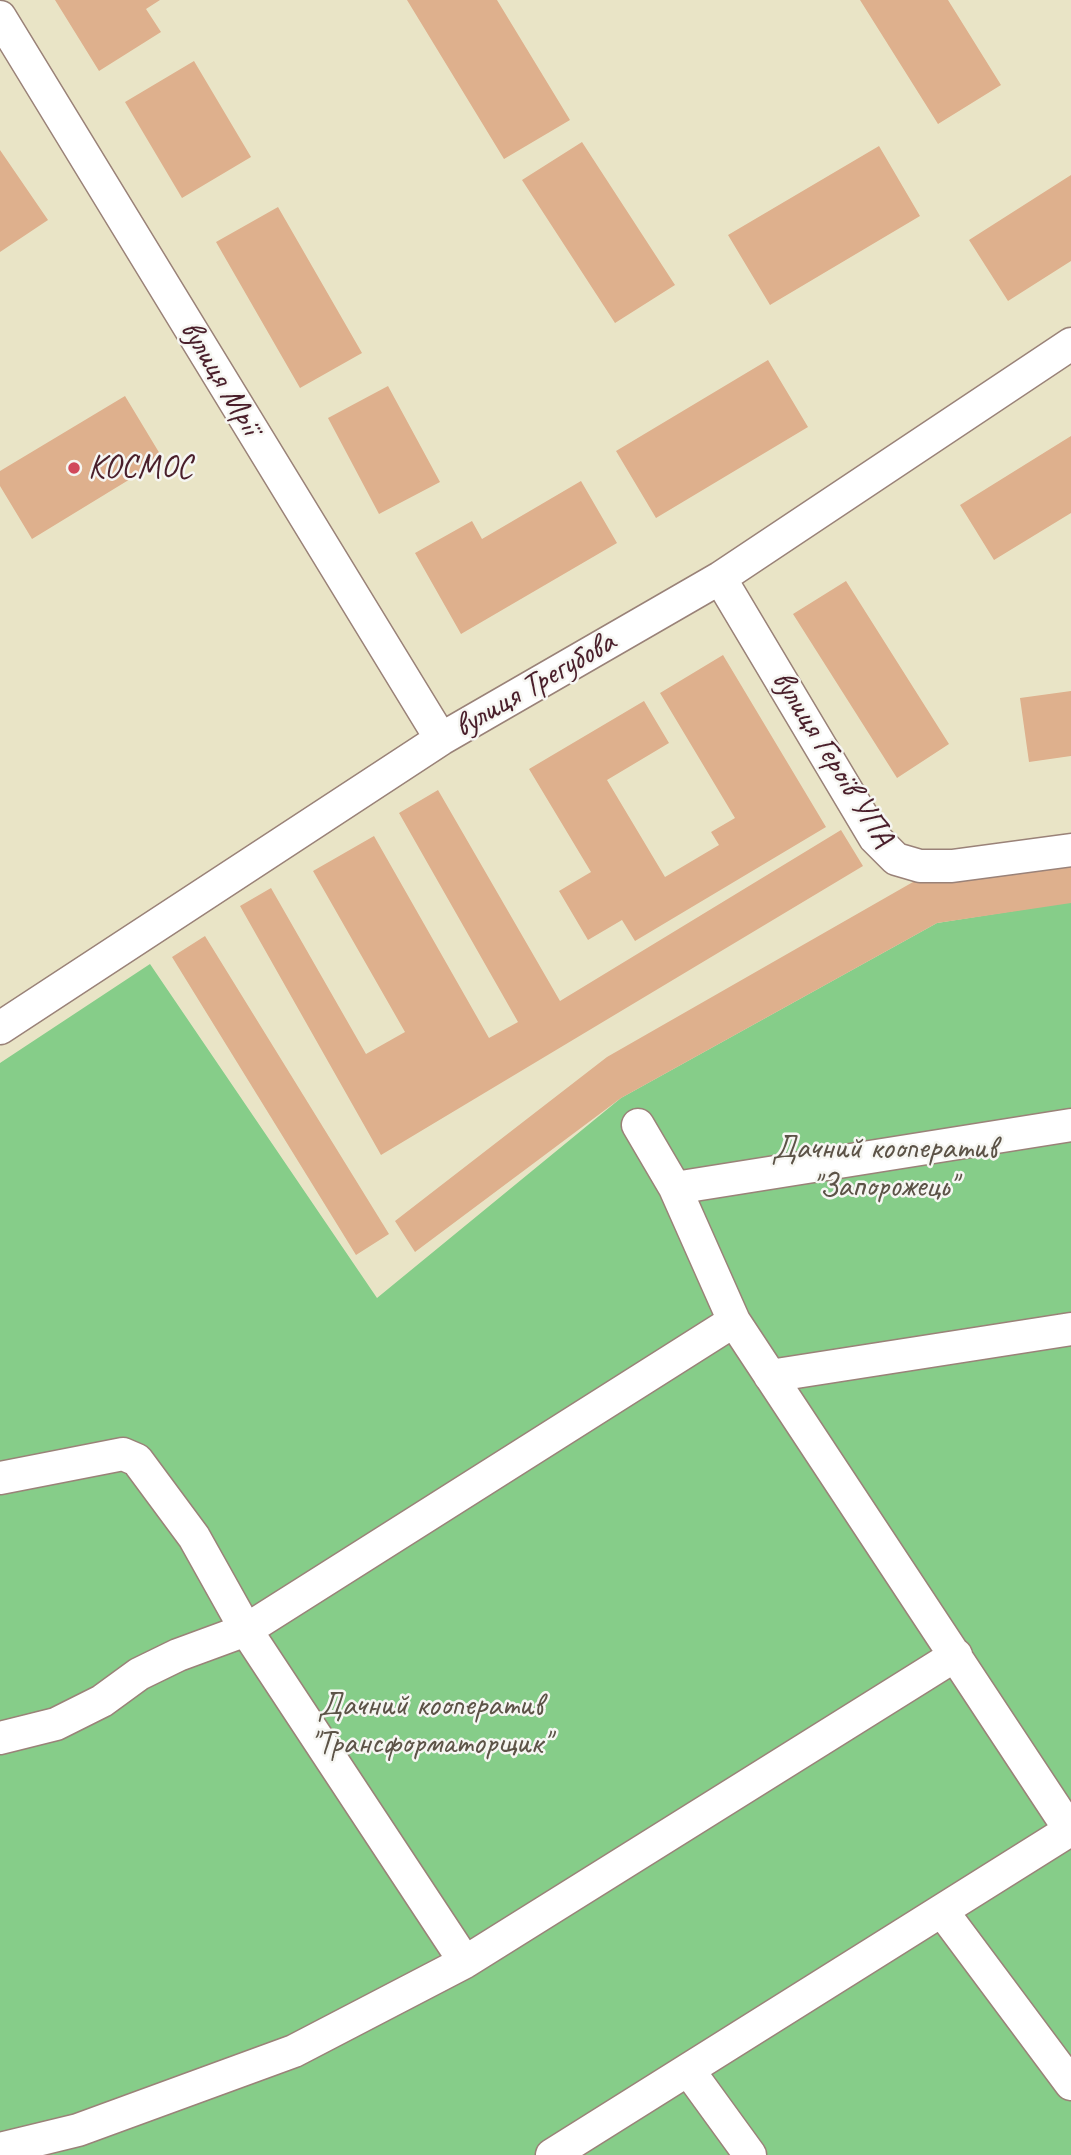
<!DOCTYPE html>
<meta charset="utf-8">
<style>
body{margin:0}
canvas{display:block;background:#e9e4c6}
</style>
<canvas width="1071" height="2155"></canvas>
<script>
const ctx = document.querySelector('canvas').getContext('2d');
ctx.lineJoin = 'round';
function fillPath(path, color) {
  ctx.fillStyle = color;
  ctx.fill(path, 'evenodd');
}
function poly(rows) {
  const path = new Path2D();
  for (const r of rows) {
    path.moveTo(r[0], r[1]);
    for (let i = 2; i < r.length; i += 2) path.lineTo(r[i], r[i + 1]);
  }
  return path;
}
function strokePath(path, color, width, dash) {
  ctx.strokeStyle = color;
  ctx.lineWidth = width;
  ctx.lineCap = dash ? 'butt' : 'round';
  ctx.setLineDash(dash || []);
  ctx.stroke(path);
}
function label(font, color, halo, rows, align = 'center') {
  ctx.font = font + ' Caveat,sans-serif';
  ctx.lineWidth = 5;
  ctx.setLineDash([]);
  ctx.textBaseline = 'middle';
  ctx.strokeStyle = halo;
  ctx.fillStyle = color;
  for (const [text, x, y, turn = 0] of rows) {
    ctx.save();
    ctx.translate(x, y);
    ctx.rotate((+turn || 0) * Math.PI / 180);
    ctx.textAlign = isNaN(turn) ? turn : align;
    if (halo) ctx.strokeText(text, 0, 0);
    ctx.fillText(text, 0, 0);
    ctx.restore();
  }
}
fillPath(poly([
 [1071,902,1071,2155,0,2155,0,1063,150,964,377,1298,621,1098,937,923]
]), '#86cd89');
fillPath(poly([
 [55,0,160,0,146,9,161,32,99,71],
 [407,0,497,0,570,120,504,159],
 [860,0,948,0,1001,85,938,124],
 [194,61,251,157,182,198,125,102],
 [582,142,675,285,615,323,522,180],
 [879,146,920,216,770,305,728,235],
 [0,150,48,220,0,252],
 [1071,175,1071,261,1008,301,969,240],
 [278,207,362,353,300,388,216,242],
 [768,360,808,427,656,518,616,451],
 [388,386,440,482,379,514,328,418],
 [125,396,163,459,32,539,0,486,0,471],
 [1071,436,1071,513,994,560,960,505],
 [581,481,617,543,461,634,415,553,472,521,482,539],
 [846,581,949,744,897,778,793,614],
 [723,655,826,827,635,941,622,920,588,940,559,891,591,872,529,769,644,701,669,743,607,780,665,877,719,845,711,832,735,818,660,693],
 [1071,691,1071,756,1029,762,1020,698],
 [438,790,560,1001,841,830,863,866,381,1155,240,906,271,888,366,1054,405,1032,313,871,374,836,489,1038,518,1022,399,813],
 [1071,859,1071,903,937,923,621,1098,415,1252,395,1221,607,1057,913,882],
 [205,936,389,1234,356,1255,172,957]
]), '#deb08d');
const minor = poly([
 [0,17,441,739],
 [720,578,875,838,896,859,920,866,952,866,1071,850],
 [0,1028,441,739,720,578,1071,344],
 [675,1188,1071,1125],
 [770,1376,1071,1329],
 [0,1478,123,1454,137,1460,194,1537,246,1630,465,1962],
 [0,1738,56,1724,102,1701,139,1674,178,1655,246,1630,734,1321],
 [942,1911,1071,2084],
 [689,2071,750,2155],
 [0,2149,78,2130,294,2051,465,1962,956,1655],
 [552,2155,1070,1830,734,1321,675,1188,638,1125]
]);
strokePath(minor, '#9a8278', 35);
strokePath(minor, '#fff', 32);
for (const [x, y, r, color] of [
 [74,468,7,"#d1495b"]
]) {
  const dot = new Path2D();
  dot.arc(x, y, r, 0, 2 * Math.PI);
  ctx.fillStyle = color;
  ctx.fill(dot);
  strokePath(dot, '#f6f6f2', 2.5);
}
label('33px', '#4a1f2b', '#f6f6f2', [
 ["вулиця Мрії",220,378,59],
 ["вулиця Трегубова",535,685,-30],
 ["вулиця Героїв УПА",832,759,58]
]);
label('33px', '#4a1f2b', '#f6f6f2', [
 ["КОСМОС",88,468]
], 'left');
label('33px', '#5c5347', '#f6f6f2', [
 ["Дачний кооператив",884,1149],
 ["\"Запорожець\"",884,1187],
 ["Дачний кооператив",430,1706],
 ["\"Трансформаторщик\"",430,1744]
]);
</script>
